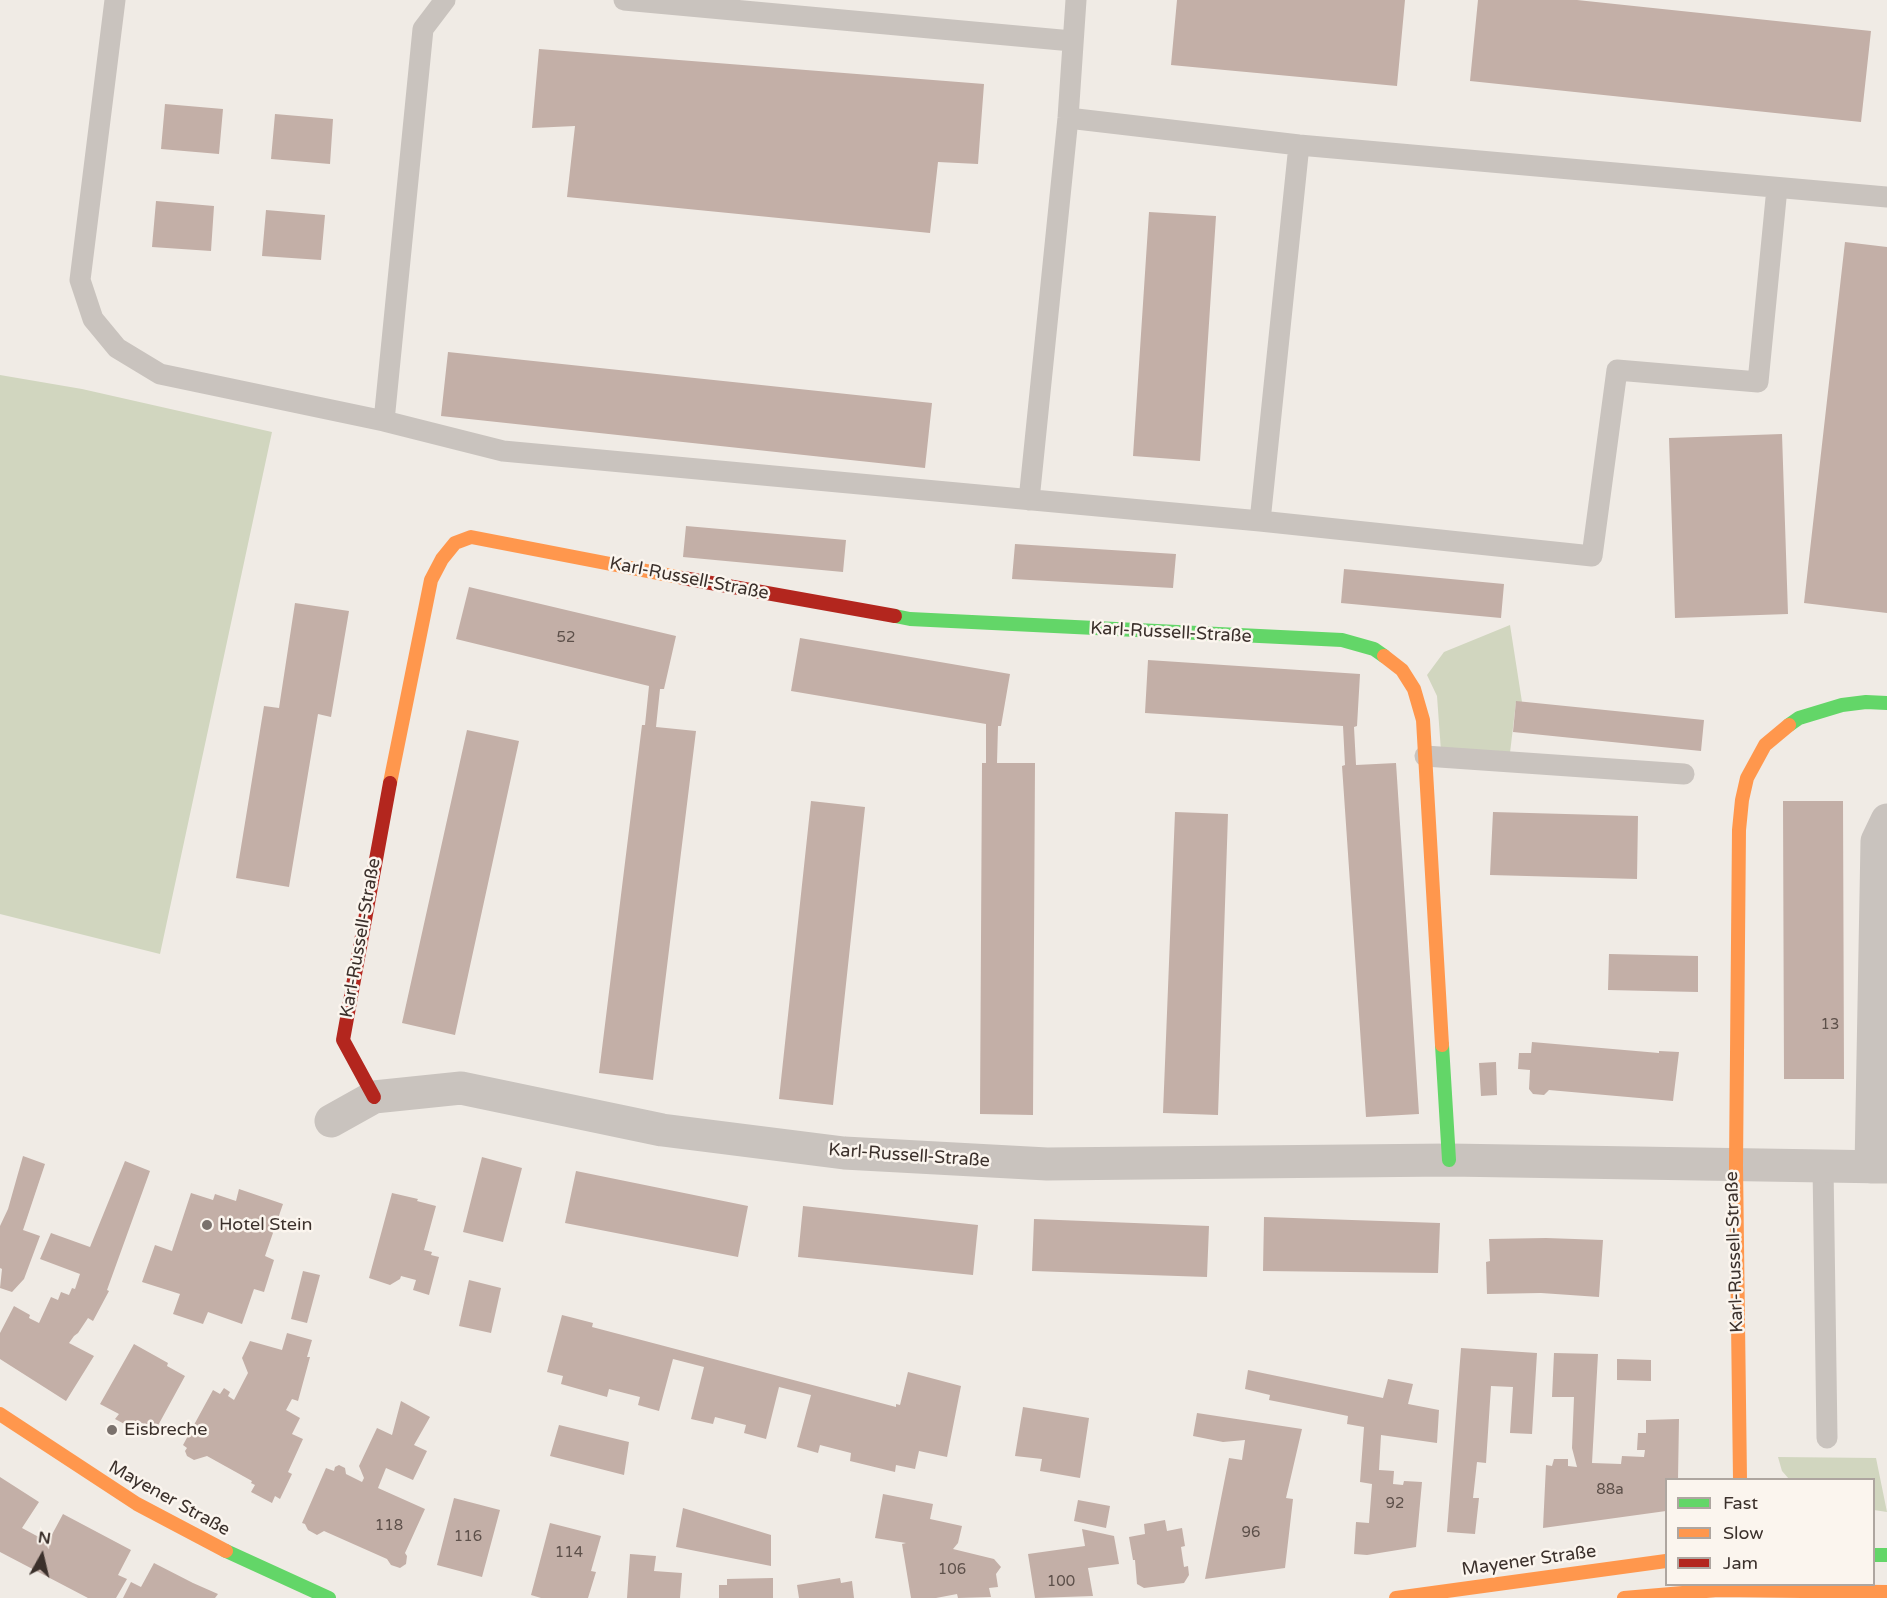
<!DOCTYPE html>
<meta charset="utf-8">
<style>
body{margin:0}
#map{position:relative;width:1887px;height:1598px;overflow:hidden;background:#f0ebe5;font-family:"Varela Round",sans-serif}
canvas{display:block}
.legend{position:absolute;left:1665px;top:1478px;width:210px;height:108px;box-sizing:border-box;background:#fbf5ee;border:2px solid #aea6a0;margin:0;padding:8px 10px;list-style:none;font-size:18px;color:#3b302b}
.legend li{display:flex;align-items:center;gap:12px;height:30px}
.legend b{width:30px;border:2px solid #aea6a0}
.north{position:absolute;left:12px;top:1526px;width:60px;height:60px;-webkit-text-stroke:4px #fbf5ee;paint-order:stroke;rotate:8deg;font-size:16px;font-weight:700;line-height:24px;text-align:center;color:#3b302b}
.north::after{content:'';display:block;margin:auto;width:21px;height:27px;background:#3b302b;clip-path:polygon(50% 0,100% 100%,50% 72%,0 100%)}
</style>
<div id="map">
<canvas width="1887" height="1598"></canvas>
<ul class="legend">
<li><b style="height:8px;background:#63d668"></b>Fast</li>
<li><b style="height:8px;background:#ff974d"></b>Slow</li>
<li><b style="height:8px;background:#b3261e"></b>Jam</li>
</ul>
<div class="north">N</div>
</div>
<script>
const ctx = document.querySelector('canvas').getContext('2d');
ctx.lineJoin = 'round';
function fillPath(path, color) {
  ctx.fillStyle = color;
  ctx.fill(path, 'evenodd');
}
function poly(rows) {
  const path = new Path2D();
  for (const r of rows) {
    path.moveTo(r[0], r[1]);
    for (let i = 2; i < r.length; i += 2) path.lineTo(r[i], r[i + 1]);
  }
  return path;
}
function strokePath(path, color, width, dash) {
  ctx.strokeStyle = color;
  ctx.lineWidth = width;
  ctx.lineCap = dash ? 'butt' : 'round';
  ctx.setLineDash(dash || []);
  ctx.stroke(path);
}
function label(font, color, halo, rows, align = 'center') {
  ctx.font = font + ' "Varela Round",sans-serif';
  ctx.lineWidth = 5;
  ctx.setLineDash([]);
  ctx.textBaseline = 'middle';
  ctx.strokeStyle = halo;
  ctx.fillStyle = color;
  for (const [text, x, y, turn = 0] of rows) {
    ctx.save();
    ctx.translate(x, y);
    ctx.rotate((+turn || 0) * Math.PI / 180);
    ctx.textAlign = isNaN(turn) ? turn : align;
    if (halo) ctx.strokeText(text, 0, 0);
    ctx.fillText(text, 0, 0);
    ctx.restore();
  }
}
fillPath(poly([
 [0,375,82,389,272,432,160,954,0,914],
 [1510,625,1522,702,1516,702,1510,753,1441,751,1437,696,1427,675,1444,652],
 [1778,1457,1876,1458,1887,1512,1874,1510,1874,1480,1789,1479,1782,1471]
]), '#d1d6bf');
fillPath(poly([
 [1177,0,1405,0,1397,86,1171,65],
 [1478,0,1577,0,1871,31,1861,122,1470,81],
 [539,49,984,84,978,164,938,162,930,233,567,197,575,126,532,128],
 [165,104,223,109,219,154,161,149],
 [275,114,333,119,330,164,271,159],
 [156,201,214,206,211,251,152,247],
 [266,210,325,215,321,260,262,256],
 [1149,212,1216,216,1200,461,1133,456],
 [1845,242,1887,247,1887,613,1804,603],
 [448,352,932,403,925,468,441,416],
 [1782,434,1788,614,1675,618,1669,438],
 [686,526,846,540,843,572,683,557],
 [1015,544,1176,554,1173,588,1012,579],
 [1344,569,1504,584,1501,618,1341,603],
 [469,587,676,636,664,689,660,689,656,727,696,731,653,1080,599,1073,642,725,645,725,649,686,456,639],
 [295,603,349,611,331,717,318,714,289,887,236,878,264,706,279,708],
 [800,638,1010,674,1001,726,998,726,997,763,1035,763,1033,1115,980,1114,982,763,986,763,986,724,791,691],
 [1148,660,1360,674,1357,726,1354,727,1356,765,1396,763,1419,1114,1366,1117,1342,766,1345,765,1343,726,1145,713],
 [1516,701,1704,720,1701,751,1513,732],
 [467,730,519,741,455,1035,402,1023],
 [811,801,865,807,833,1105,779,1099],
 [1783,801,1843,801,1844,1079,1784,1079],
 [1175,812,1228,814,1218,1115,1163,1113],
 [1493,812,1638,816,1637,879,1490,875],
 [1609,954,1698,956,1698,992,1608,990],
 [1532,1042,1659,1053,1659,1051,1679,1052,1673,1101,1549,1090,1544,1095,1533,1094,1529,1089,1530,1070,1518,1069,1519,1053,1531,1053],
 [1496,1062,1497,1095,1481,1096,1479,1063],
 [23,1156,45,1164,23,1230,40,1236,24,1279,12,1292,0,1288,2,1269,0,1268,0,1226,8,1209],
 [482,1157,522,1168,503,1242,463,1232],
 [125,1161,150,1171,107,1290,109,1291,93,1321,88,1318,78,1333,74,1336,69,1343,94,1356,66,1401,0,1359,0,1333,14,1306,30,1315,29,1318,39,1323,51,1297,58,1300,61,1292,69,1295,72,1288,75,1289,80,1274,40,1259,51,1233,90,1247],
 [576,1171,748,1206,738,1257,565,1223],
 [239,1189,283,1204,265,1256,274,1260,264,1292,254,1289,242,1324,208,1312,203,1324,173,1314,180,1294,142,1282,155,1245,172,1251,191,1193,213,1200,215,1194,236,1201],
 [392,1193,418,1199,417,1201,436,1206,424,1250,432,1252,431,1255,439,1257,429,1295,413,1290,416,1280,401,1276,400,1279,390,1285,369,1278],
 [803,1206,978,1225,973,1275,798,1257],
 [1264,1217,1440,1223,1438,1273,1263,1271],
 [1034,1219,1209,1226,1207,1277,1032,1271],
 [1546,1238,1603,1240,1599,1297,1541,1293,1487,1294,1486,1262,1490,1261,1489,1239],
 [303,1271,320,1275,307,1323,291,1319],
 [469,1280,501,1288,491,1333,459,1326],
 [562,1315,593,1323,592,1327,896,1407,896,1404,900,1405,908,1372,961,1386,947,1457,919,1451,915,1469,896,1465,895,1472,850,1461,851,1453,820,1445,818,1453,797,1447,811,1395,779,1387,766,1439,744,1433,746,1425,715,1417,713,1424,691,1419,704,1367,673,1359,659,1411,638,1405,640,1397,609,1389,607,1397,561,1384,563,1376,547,1372],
 [287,1333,312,1340,307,1357,310,1357,298,1401,292,1399,286,1410,300,1418,292,1434,303,1439,288,1472,292,1474,280,1499,275,1496,272,1503,251,1492,255,1485,251,1483,252,1481,207,1456,194,1460,187,1456,185,1451,187,1448,183,1445,213,1390,220,1394,224,1388,230,1392,228,1396,234,1400,248,1373,242,1358,250,1341,282,1350],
 [134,1344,168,1363,167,1366,185,1376,155,1431,137,1420,132,1428,115,1419,119,1414,100,1404],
 [1461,1348,1537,1353,1532,1434,1510,1433,1513,1387,1491,1386,1486,1463,1477,1462,1473,1498,1479,1498,1475,1534,1447,1532],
 [1554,1353,1598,1354,1592,1463,1621,1464,1622,1456,1644,1457,1645,1450,1637,1450,1638,1433,1646,1433,1646,1420,1679,1419,1678,1479,1666,1479,1666,1511,1543,1528,1546,1465,1552,1466,1554,1459,1568,1459,1568,1466,1577,1467,1572,1448,1574,1397,1552,1397],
 [1617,1359,1651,1360,1651,1381,1617,1380],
 [1248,1370,1383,1398,1388,1379,1413,1384,1408,1404,1439,1410,1437,1443,1381,1435,1379,1470,1394,1471,1393,1484,1403,1485,1404,1481,1422,1482,1416,1547,1367,1555,1354,1554,1356,1522,1369,1523,1372,1484,1360,1482,1364,1427,1347,1424,1348,1416,1269,1400,1270,1395,1245,1389],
 [401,1401,430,1417,414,1445,427,1451,413,1480,386,1468,378,1488,425,1509,405,1553,407,1556,406,1564,400,1568,391,1565,387,1559,324,1531,317,1535,308,1530,305,1524,302,1523,326,1468,334,1471,335,1467,339,1465,345,1468,346,1474,362,1482,364,1478,359,1466,377,1428,392,1435],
 [1023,1407,1089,1418,1080,1478,1040,1471,1042,1459,1015,1456],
 [1197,1413,1302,1429,1286,1498,1293,1499,1285,1568,1205,1579,1229,1458,1242,1460,1245,1440,1223,1442,1193,1436],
 [559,1425,629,1442,624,1475,550,1456],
 [0,1477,39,1502,22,1528,48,1542,63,1514,131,1550,118,1575,127,1579,116,1598,88,1598,0,1552],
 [883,1494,933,1504,930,1519,962,1526,958,1543,953,1549,994,1559,1001,1567,996,1574,998,1587,989,1588,991,1597,958,1598,957,1594,936,1598,911,1598,902,1544,906,1543,875,1538],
 [454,1498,500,1510,482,1577,437,1565],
 [1078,1500,1110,1506,1106,1528,1074,1521],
 [683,1508,771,1535,771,1566,676,1547],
 [1165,1520,1167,1531,1182,1528,1185,1546,1181,1547,1184,1567,1188,1566,1189,1575,1184,1583,1144,1588,1137,1584,1135,1560,1133,1560,1129,1537,1145,1534,1144,1524],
 [550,1523,601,1536,591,1571,596,1572,588,1598,541,1598,531,1595],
 [1082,1529,1114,1536,1119,1564,1088,1568,1093,1596,1035,1598,1028,1554,1085,1546],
 [630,1554,656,1556,654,1571,682,1573,680,1598,627,1598],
 [154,1563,193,1583,218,1594,215,1598,123,1598,131,1582,141,1587],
 [773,1578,773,1598,719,1598,719,1585,727,1585,727,1579],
 [840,1578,841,1583,852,1581,854,1598,799,1598,797,1585]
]), '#c3afa7');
strokePath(poly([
 [115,0,80,280,93,319,117,348,160,374,384,421,503,451,1260,521,1592,556,1617,370,1758,382,1777,188],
 [624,0,1072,41],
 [1068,118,1299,145,1887,197],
 [384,421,423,29,445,0],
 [1029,500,1068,118,1076,0],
 [1260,521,1299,145],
 [1425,756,1684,774],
 [1823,1166,1827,1438]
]), '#c9c3be', 21);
strokePath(poly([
 [331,1121,374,1097,461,1088,662,1130,844,1153,1047,1164,1449,1160,1887,1167],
 [1871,1167,1877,841,1887,820]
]), '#c9c3be', 33);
strokePath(poly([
 [895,616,910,619,1342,640,1374,649,1384,656],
 [1789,725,1799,718,1842,705,1866,702,1887,703],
 [1442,1045,1449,1160],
 [226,1551,329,1598],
 [1874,1555,1887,1555]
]), '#63d668', 14);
strokePath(poly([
 [1384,656,1402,670,1414,689,1423,720,1442,1045],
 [390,783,431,580,442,559,455,543,471,537,683,578],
 [1736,1165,1740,1480],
 [1736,1165,1739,830,1742,800,1747,778,1765,745,1789,725],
 [0,1414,137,1504,226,1551],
 [1396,1598,1666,1561],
 [1624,1598,1718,1590,1887,1592]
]), '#ff974d', 14);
strokePath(poly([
 [683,578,895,616],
 [374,1097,343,1040,390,783]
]), '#b3261e', 14);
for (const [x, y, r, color] of [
 [207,1225,6,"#7a716c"],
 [112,1430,6,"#7a716c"]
]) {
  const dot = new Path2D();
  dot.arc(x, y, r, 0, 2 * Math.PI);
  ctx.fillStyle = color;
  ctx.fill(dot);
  strokePath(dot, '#fbf5ee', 2);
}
label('15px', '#5d504a', null, [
 ["52",566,638],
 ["13",1830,1025],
 ["88a",1610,1490],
 ["92",1395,1504],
 ["118",389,1526],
 ["96",1251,1533],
 ["116",468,1537],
 ["114",569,1553],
 ["106",952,1570],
 ["100",1061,1582]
]);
label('18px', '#3b302b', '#fbf5ee', [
 ["Karl-Russell-Straße",689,579,11],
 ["Karl-Russell-Straße",1171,633,3],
 ["Karl-Russell-Straße",361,938,-80],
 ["Karl-Russell-Straße",909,1156,4],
 ["Karl-Russell-Straße",1735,1252,-92],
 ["Mayener Straße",169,1499,29],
 ["Mayener Straße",1529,1561,-8]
]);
label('18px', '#3b302b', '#fbf5ee', [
 ["Hotel Stein",219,1225],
 ["Eisbreche",124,1430]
], 'left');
</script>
